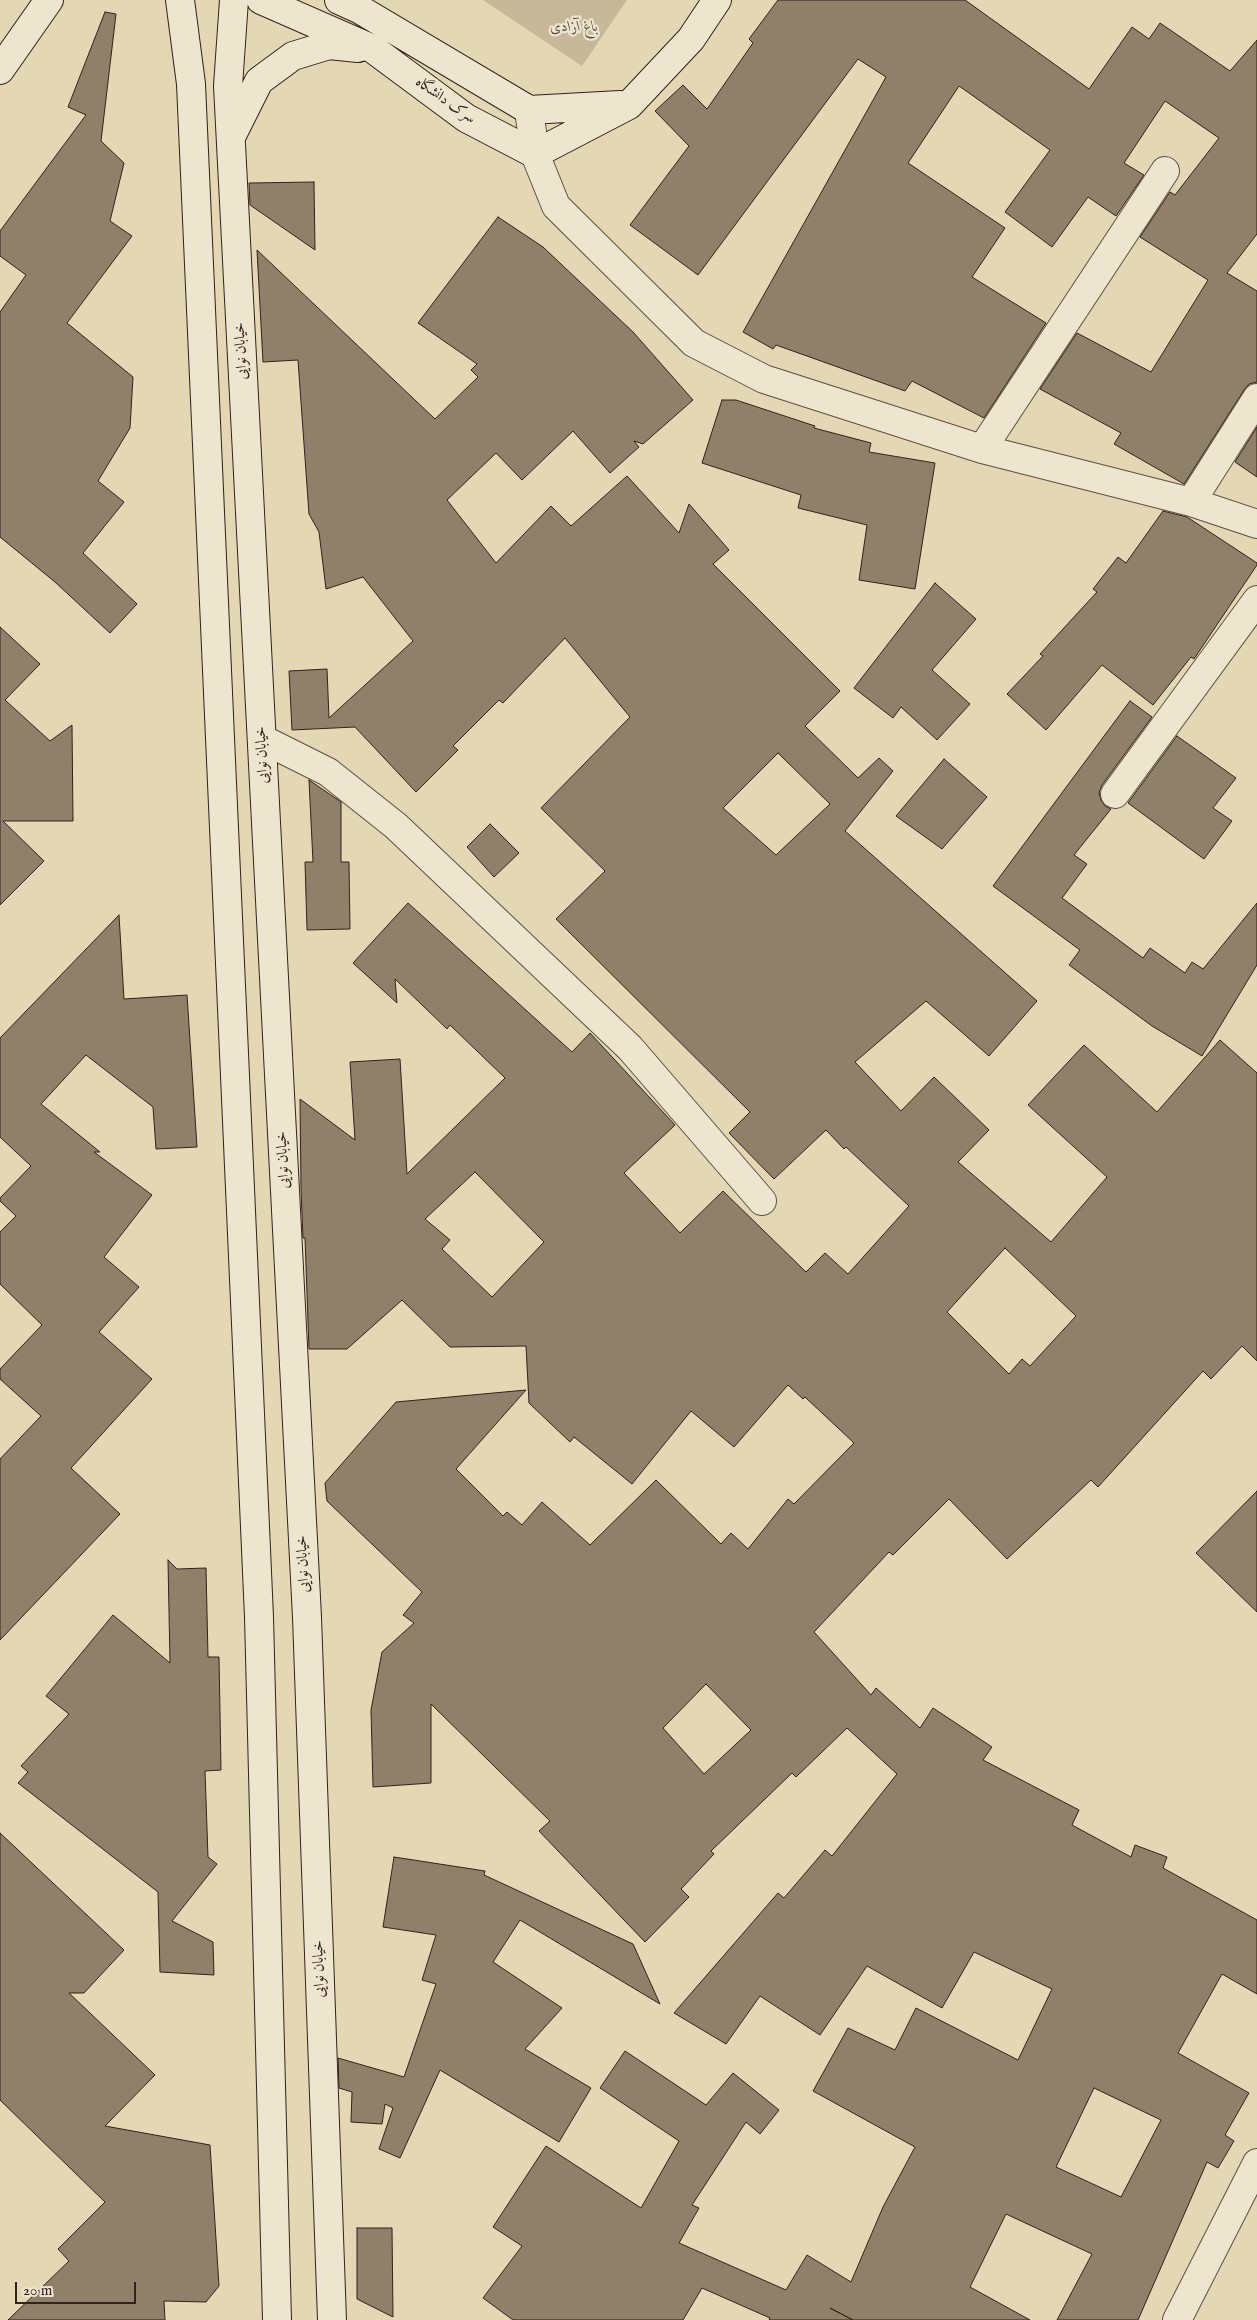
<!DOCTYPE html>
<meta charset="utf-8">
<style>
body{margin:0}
#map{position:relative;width:1257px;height:2320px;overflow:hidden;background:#e4d7b3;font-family:"IM FELL English",serif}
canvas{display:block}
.scale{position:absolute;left:15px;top:2282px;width:121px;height:22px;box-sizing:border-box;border:2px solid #33211b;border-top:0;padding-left:6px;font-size:15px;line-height:18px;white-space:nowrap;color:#33211b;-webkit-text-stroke:4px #ede5ce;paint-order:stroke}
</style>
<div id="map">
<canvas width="1257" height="2320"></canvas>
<div class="scale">20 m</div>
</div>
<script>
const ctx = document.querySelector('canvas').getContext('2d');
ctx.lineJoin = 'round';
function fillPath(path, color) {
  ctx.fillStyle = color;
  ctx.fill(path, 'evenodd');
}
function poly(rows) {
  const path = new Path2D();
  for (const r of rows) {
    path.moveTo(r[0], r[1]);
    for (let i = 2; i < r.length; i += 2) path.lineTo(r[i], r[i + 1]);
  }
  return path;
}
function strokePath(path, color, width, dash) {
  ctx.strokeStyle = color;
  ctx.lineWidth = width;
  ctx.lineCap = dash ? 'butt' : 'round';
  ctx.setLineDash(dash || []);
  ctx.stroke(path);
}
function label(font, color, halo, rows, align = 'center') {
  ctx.font = font + ' "IM FELL English",Amiri,serif';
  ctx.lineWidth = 4.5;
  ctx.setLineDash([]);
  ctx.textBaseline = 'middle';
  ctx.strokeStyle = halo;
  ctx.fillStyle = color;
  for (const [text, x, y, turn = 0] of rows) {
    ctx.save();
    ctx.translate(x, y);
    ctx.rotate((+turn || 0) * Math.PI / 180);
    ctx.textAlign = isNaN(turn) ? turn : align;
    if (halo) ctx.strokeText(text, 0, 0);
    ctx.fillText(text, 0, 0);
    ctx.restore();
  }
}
fillPath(poly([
 [483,0,627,0,582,66]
]), '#c6b899');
const building = poly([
 [778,0,965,0,1089,89,1132,27,1149,39,1160,23,1230,71,1257,40,1257,234,1227,273,1257,291,1257,382,1249,384,1244,390,1184,484,1114,444,1121,433,1040,389,1077,333,1151,372,1208,280,1140,237,1170,192,1175,195,1219,138,1165,101,1124,163,1144,175,1116,216,1088,197,1052,247,1005,212,1050,150,959,86,908,163,1005,228,972,277,1046,323,984,418,912,381,905,391,776,345,773,349,743,332,886,77,858,59,698,275,630,225,689,146,655,111,683,85,707,109,753,43,749,39,778,0],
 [105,12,116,14,101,141,124,163,110,221,132,236,67,323,133,377,130,428,98,481,124,502,83,553,137,604,110,633,55,582,0,537,0,312,26,275,0,256,0,231,86,115,68,107,105,12],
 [314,182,315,250,250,205,249,183,314,182],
 [498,217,543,247,633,332,693,400,643,444,634,441,639,447,610,473,573,431,522,480,496,453,447,500,496,563,551,506,571,526,627,476,679,533,689,504,729,550,713,564,840,691,805,726,858,778,879,758,893,771,845,831,1037,1001,989,1056,926,1001,855,1062,901,1111,934,1077,989,1130,958,1162,1051,1242,1107,1177,1028,1105,1084,1045,1157,1112,1220,1040,1257,1073,1257,1361,1242,1346,1211,1379,1203,1371,1098,1487,1091,1480,1007,1559,949,1499,893,1555,889,1552,814,1632,871,1695,876,1688,920,1728,933,1708,992,1747,983,1760,1079,1810,1072,1825,1131,1857,1135,1845,1167,1857,1163,1868,1257,1920,1257,1994,1222,1974,1178,2053,1249,2093,1225,2135,1234,2141,1218,2168,1207,2162,1138,2320,1057,2320,1092,2254,1006,2214,970,2287,1030,2320,853,2320,830,2308,853,2320,769,2320,770,2318,702,2288,683,2320,513,2320,483,2298,522,2246,493,2227,546,2146,641,2208,679,2141,600,2088,625,2051,706,2105,733,2073,779,2110,760,2134,746,2122,692,2205,699,2208,679,2243,786,2290,807,2255,851,2282,883,2207,915,2147,813,2091,848,2028,895,2050,916,2008,1018,2060,1052,1989,974,1952,942,2008,867,1966,820,2035,760,1996,726,2044,674,2013,778,1893,784,1898,825,1850,832,1856,897,1774,847,1728,796,1777,792,1773,711,1851,714,1854,681,1889,689,1897,645,1942,539,1831,550,1821,431,1704,431,1783,373,1787,371,1710,382,1652,414,1623,403,1615,422,1592,327,1501,325,1483,396,1402,526,1390,456,1469,503,1516,507,1512,522,1525,542,1502,590,1545,656,1480,721,1544,731,1533,748,1549,788,1499,794,1504,854,1443,805,1397,803,1399,788,1385,734,1447,691,1411,632,1484,574,1437,570,1442,529,1403,526,1346,450,1347,402,1300,347,1349,309,1349,305,1238,303,1238,301,1189,300,1099,355,1140,350,1062,400,1059,407,1174,505,1078,450,1025,447,1029,395,979,397,1003,353,963,408,903,572,1052,590,1033,675,1125,624,1173,680,1233,723,1191,806,1272,825,1253,848,1274,909,1206,846,1147,844,1149,826,1130,774,1179,729,1133,750,1112,556,919,605,871,541,808,630,717,565,638,503,703,499,700,453,746,458,750,416,792,355,727,292,730,289,671,327,669,329,718,413,641,363,577,326,589,319,532,309,514,298,360,263,362,257,250,435,419,478,377,471,370,477,364,418,323,498,217],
 [778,753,830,804,776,855,723,808,778,753],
 [475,1172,544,1242,492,1297,442,1249,450,1240,425,1219,475,1172],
 [1005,1248,1076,1316,1030,1366,1022,1359,1009,1374,947,1312,1005,1248],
 [706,1684,751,1730,704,1774,663,1728,706,1684],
 [1094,2088,1161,2120,1121,2197,1056,2167,1094,2088],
 [722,400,736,400,815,426,814,428,871,443,869,452,935,463,915,589,859,580,867,525,798,508,801,495,702,463,722,400],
 [1257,427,1257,477,1235,462,1257,427],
 [1163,511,1187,517,1257,563,1257,565,1194,659,1191,657,1153,705,1102,665,1046,730,1007,694,1043,656,1040,654,1097,592,1093,589,1118,557,1126,563,1163,511],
 [935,583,976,619,932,670,970,704,937,740,901,707,893,718,854,688,935,583],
 [0,627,40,664,5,700,50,741,72,725,73,821,3,821,44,861,0,905,0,627],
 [1130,701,1152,717,1102,785,1099,793,1101,800,1105,806,1111,809,1074,855,1087,864,1062,898,1143,958,1150,948,1185,973,1192,962,1203,969,1257,903,1257,965,1202,1056,1152,1026,1069,965,1080,950,993,886,1130,701],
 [1177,736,1236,778,1213,808,1232,821,1204,859,1128,803,1177,736],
 [944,759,987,797,942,849,896,816,944,759],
 [309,780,341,802,341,862,349,862,350,929,307,930,305,862,313,862,309,780],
 [490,824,519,853,494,877,467,847,490,824],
 [119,915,124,999,187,995,197,1147,156,1149,153,1107,86,1055,41,1104,100,1152,94,1152,152,1195,104,1257,139,1287,99,1332,152,1379,71,1468,120,1514,0,1640,0,1459,41,1416,0,1379,0,1369,42,1325,0,1284,0,1232,16,1216,0,1201,0,1198,31,1166,0,1137,0,1038,119,915],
 [1257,1491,1257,1612,1196,1553,1257,1491],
 [168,1560,177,1569,206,1568,208,1657,219,1657,221,1770,205,1771,208,1857,217,1864,172,1921,213,1942,214,1975,160,1972,158,1892,18,1783,28,1772,21,1766,69,1714,46,1696,113,1615,170,1663,168,1560],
 [0,1833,124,1950,84,1993,69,1993,155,2075,105,2126,210,2145,219,2286,206,2302,164,2301,165,2320,8,2320,69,2261,58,2249,105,2202,0,2100,0,1833],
 [394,1857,485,1871,484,1875,633,1944,660,2004,520,1920,493,1962,562,2008,525,2049,591,2088,559,2142,440,2070,400,2158,379,2149,393,2108,385,2104,382,2124,351,2122,352,2092,339,2088,338,2058,404,2077,436,1984,422,1980,436,1935,383,1927,394,1857],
 [357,2228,392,2228,393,2317,357,2299,357,2228]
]);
fillPath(building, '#8f806a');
strokePath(building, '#33211b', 1);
const street = poly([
 [529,110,535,154,556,206,694,343,764,379,982,449,1191,502,1257,524],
 [982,449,1165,171],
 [1191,502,1257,398],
 [262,739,328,772,396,826,630,1048,762,1201],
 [1115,794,1257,600],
 [1177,2320,1257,2163]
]);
const secondary = poly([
 [180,0,191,84,259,1617,277,2320],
 [234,0,228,86,307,1617,332,2320],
 [261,0,373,49,466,118,535,154,629,105,691,39,717,0],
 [339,0,359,9,529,110,620,105],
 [0,70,49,0],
 [231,137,259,81,293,56,329,45,358,48]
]);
strokePath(street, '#5f4e41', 30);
strokePath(secondary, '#33211b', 30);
strokePath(street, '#ede5ce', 28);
strokePath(secondary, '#ede5ce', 28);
label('italic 15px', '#58473a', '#ede5ce', [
 ["باغ آزادی",574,28]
]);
label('15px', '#33211b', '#ede5ce', [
 ["سرک دانشگاه",445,101,35],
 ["خیابان نوایی",242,351,-93],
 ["خیابان نوایی",263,755,-93],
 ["خیابان نوایی",284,1160,-93],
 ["خیابان نوایی",304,1564,-93],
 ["خیابان نوایی",320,1969,-92]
]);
</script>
